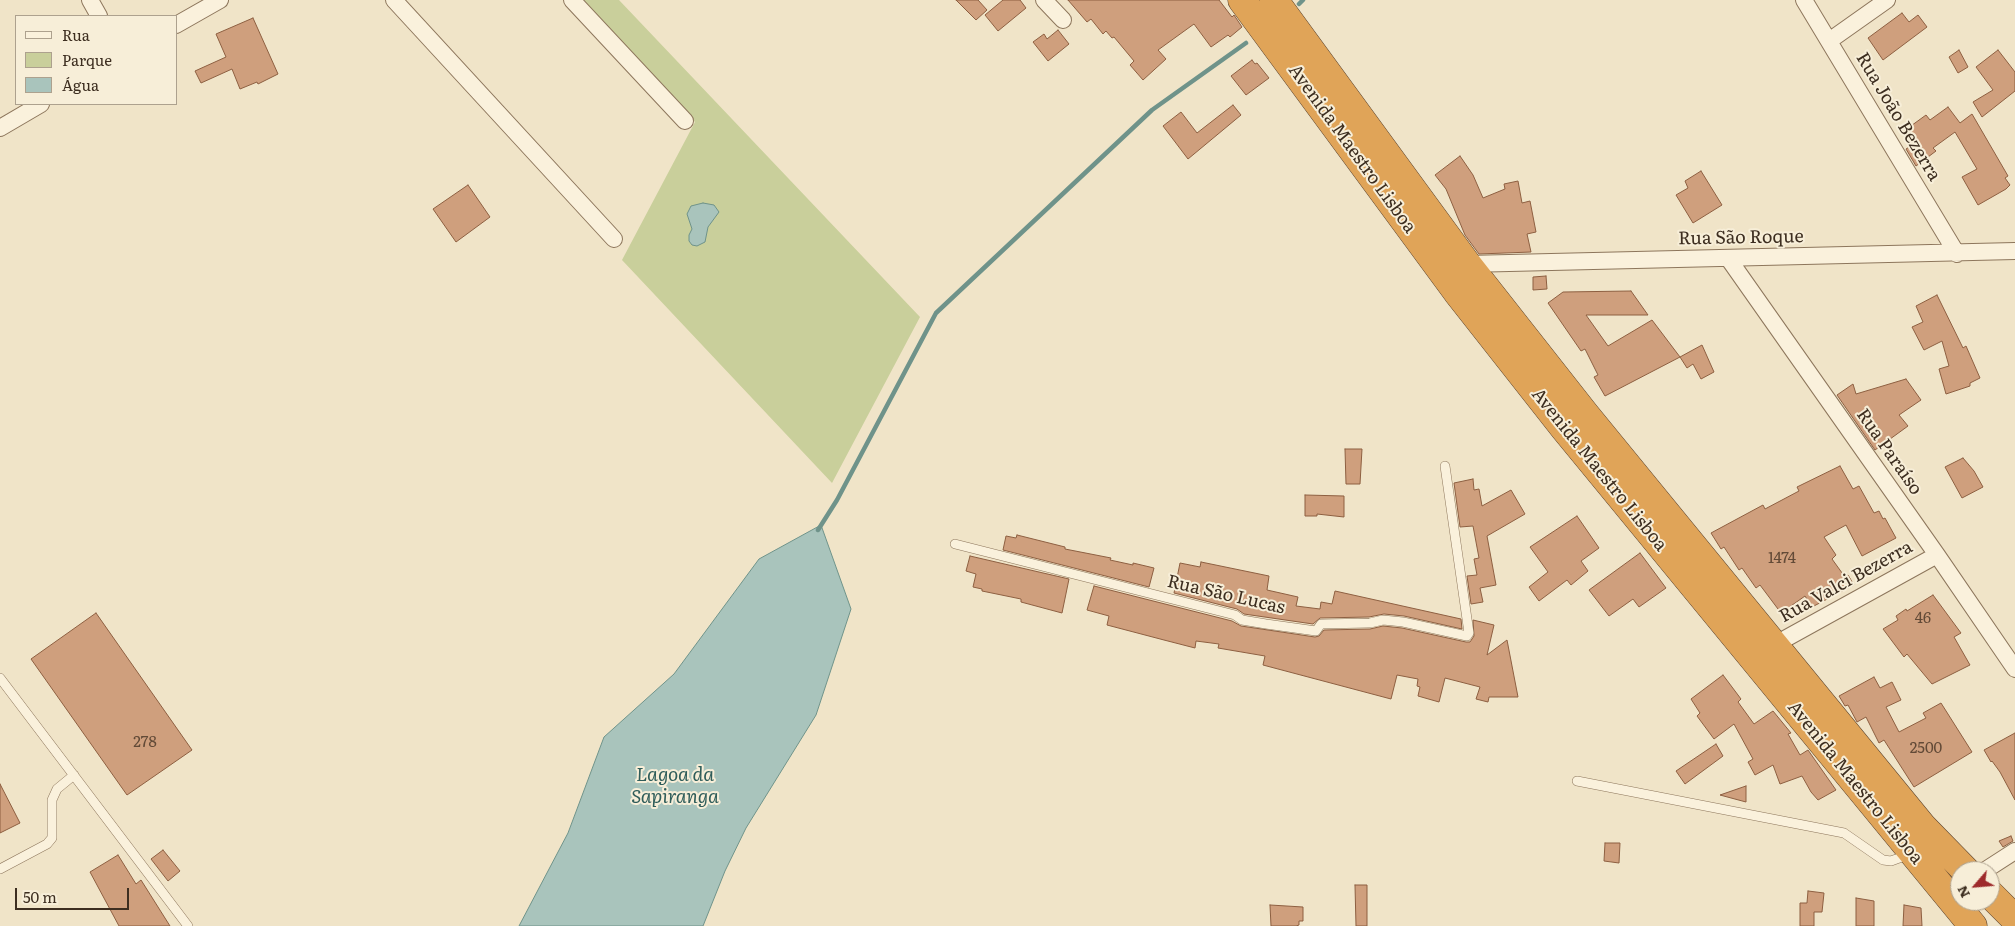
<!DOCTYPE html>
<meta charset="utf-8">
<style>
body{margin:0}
#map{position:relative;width:2015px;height:926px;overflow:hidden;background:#f0e4c8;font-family:Literata,serif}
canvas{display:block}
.legend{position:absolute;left:15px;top:15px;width:162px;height:90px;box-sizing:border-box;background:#f7eed8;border:1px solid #ada18e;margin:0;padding:6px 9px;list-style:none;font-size:15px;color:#3d2e20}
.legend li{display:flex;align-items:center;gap:10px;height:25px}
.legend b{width:25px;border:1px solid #ada18e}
.north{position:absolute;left:1950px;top:861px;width:50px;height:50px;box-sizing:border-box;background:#f7eed8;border:1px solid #ada18e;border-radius:50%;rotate:243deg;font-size:14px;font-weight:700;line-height:20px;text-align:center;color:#3d2e20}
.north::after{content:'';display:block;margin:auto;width:18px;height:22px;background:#9e2a2b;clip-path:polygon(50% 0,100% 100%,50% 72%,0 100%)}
.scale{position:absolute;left:15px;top:888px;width:114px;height:22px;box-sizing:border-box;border:2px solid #3d2e20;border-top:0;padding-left:6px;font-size:15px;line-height:18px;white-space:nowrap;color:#3d2e20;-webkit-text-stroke:4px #f7eed8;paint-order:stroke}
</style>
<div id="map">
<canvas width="2015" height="926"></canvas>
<ul class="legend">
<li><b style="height:6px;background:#faf1dc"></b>Rua</li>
<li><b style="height:14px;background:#c9cf9b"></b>Parque</li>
<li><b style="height:14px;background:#a9c4bc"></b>Água</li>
</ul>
<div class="north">N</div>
<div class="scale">50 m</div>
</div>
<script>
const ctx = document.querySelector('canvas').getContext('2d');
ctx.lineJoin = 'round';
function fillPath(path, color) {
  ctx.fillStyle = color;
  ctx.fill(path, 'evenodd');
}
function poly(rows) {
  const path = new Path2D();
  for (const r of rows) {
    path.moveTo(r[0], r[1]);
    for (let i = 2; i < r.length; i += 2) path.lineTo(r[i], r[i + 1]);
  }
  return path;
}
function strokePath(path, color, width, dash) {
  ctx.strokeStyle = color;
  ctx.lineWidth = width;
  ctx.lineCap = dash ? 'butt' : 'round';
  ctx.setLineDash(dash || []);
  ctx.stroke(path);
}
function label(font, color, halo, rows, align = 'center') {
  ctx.font = font + ' Literata,serif';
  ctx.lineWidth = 4;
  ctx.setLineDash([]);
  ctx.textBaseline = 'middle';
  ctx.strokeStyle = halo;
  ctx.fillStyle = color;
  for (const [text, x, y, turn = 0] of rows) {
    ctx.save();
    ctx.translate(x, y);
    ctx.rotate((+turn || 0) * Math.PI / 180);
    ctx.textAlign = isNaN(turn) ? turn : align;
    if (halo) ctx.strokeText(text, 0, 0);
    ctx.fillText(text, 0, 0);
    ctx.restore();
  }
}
fillPath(poly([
 [581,0,619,0,920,317,832,483,622,260,695,122]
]), '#c9cf9b');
const water = poly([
 [703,203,714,205,719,212,708,227,705,242,697,246,692,245,689,241,689,235,692,229,687,214,691,206,703,203],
 [821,525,851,609,816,715,746,828,725,871,703,926,519,926,568,833,604,737,674,674,759,559,821,525]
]);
fillPath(water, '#a9c4bc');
strokePath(water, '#6f938a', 1);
strokePath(poly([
 [1299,4,1303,0],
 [818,530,837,500,936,313,1152,110,1246,43]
]), '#6f938a', 4.5);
const building = poly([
 [956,0,978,0,987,10,976,20,956,0],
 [1003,0,1020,0,1026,8,998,31,985,15,1003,0],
 [1068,0,1219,0,1232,17,1234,15,1242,27,1230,37,1228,35,1211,47,1194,24,1158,50,1166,59,1143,80,1130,65,1134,61,1114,37,1112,38,1106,31,1103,34,1091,19,1087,22,1068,0],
 [1902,13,1909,22,1918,15,1927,27,1883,60,1868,38,1902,13],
 [253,18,278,74,258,84,257,82,240,89,232,69,201,83,195,71,226,57,216,34,253,18],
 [1058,30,1069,44,1048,61,1033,42,1044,34,1047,39,1058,30],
 [1959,50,1968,67,1958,73,1949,57,1959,50],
 [1998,50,2015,72,2015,91,1982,117,1973,102,1993,90,1976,67,1998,50],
 [1252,60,1255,64,1257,63,1269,78,1246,95,1231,76,1252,60],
 [1233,105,1241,115,1188,159,1163,126,1181,112,1197,133,1233,105],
 [1948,107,1960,123,1972,114,2008,176,2005,178,2010,185,2006,189,1978,205,1962,177,1977,169,1955,132,1933,148,1936,151,1916,166,1906,149,1914,144,1904,131,1926,115,1930,120,1948,107],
 [1460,156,1473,175,1483,198,1505,189,1504,184,1518,181,1522,203,1530,201,1536,232,1527,234,1531,252,1479,254,1465,235,1446,189,1435,175,1460,156],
 [1701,171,1722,205,1693,223,1676,195,1688,188,1685,181,1701,171],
 [468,185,490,217,456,242,433,209,468,185],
 [1546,276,1547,289,1533,290,1533,277,1546,276],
 [1631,291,1648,315,1586,315,1608,346,1652,320,1680,357,1702,345,1714,372,1701,379,1693,364,1687,368,1680,357,1605,396,1594,377,1598,375,1585,349,1581,351,1548,303,1563,292,1631,291],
 [1937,295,1963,348,1966,346,1980,378,1970,383,1970,386,1946,394,1939,369,1949,366,1942,341,1924,350,1912,327,1923,322,1916,306,1937,295],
 [1906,379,1921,400,1899,415,1908,426,1875,450,1837,395,1853,384,1856,394,1906,379],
 [1345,449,1362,449,1360,484,1346,484,1345,449],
 [1963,458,1974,471,1983,487,1962,498,1945,467,1963,458],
 [1840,466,1853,489,1859,486,1874,513,1879,511,1883,519,1885,518,1896,538,1862,556,1846,525,1824,537,1836,555,1832,559,1845,577,1848,575,1854,585,1812,607,1805,596,1781,613,1760,585,1756,588,1742,568,1739,570,1724,547,1721,549,1711,533,1763,505,1765,509,1799,491,1797,487,1840,466],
 [1473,479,1474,490,1479,489,1482,506,1511,490,1525,514,1487,536,1496,585,1480,588,1483,602,1471,604,1467,576,1477,575,1474,559,1479,558,1473,526,1460,527,1454,483,1473,479],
 [1305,495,1344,496,1344,517,1317,514,1317,516,1305,516,1305,495],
 [1577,516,1599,548,1581,561,1588,571,1571,585,1567,580,1539,601,1529,587,1548,572,1530,547,1577,516],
 [1017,535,1065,547,1065,549,1111,558,1110,560,1133,565,1133,563,1154,568,1149,587,1003,550,1006,536,1016,538,1017,535],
 [1640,553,1666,588,1639,607,1633,599,1609,616,1589,590,1640,553],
 [970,556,1069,579,1062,613,1021,602,1021,599,982,591,982,589,973,587,976,574,966,571,970,556],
 [1201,562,1269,576,1267,590,1298,597,1296,606,1320,609,1321,602,1332,604,1335,591,1461,619,1462,629,1404,616,1384,614,1369,617,1320,618,1313,624,1244,614,1237,609,1174,593,1180,563,1200,567,1201,562],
 [1094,586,1232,621,1241,626,1315,637,1319,636,1324,630,1370,629,1383,626,1402,628,1466,642,1470,642,1474,636,1473,620,1494,625,1487,655,1507,640,1518,697,1489,697,1488,702,1476,699,1480,687,1445,678,1439,702,1418,696,1420,687,1417,686,1418,679,1397,675,1391,699,1263,665,1265,656,1218,648,1219,644,1196,641,1195,648,1164,640,1107,625,1109,616,1087,610,1094,586],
 [1933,595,1961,633,1954,637,1970,665,1932,684,1907,654,1904,657,1883,629,1898,620,1896,616,1906,609,1907,611,1933,595],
 [96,613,192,750,127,795,31,659,96,613],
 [1723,675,1741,699,1738,702,1754,724,1773,711,1791,733,1788,734,1800,755,1808,750,1836,790,1818,800,1811,792,1802,776,1780,784,1773,765,1755,775,1748,762,1753,759,1734,724,1714,739,1697,716,1700,713,1691,699,1723,675],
 [1874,677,1880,688,1892,682,1901,700,1886,707,1899,732,1926,718,1923,713,1941,703,1972,752,1914,787,1884,740,1879,743,1866,717,1857,722,1848,705,1845,706,1839,696,1874,677],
 [2015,733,2015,800,2000,772,1992,761,1991,762,1984,750,2015,733],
 [1716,744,1723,756,1685,784,1676,771,1716,744],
 [0,784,20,823,0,833,0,784],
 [1746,786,1746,802,1720,795,1746,786],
 [2011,836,2013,841,2003,847,1999,841,2011,836],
 [1605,843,1620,843,1619,863,1604,861,1605,843],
 [163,850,180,871,168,881,151,859,163,850],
 [118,855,136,884,141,880,170,926,119,926,90,872,118,855],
 [1355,885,1367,885,1367,926,1356,926,1355,885],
 [1808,891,1824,893,1822,912,1814,912,1814,926,1800,926,1800,903,1807,903,1808,891],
 [1856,898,1874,901,1874,926,1856,926,1856,898],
 [1270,905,1303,907,1303,921,1299,921,1299,925,1296,926,1271,926,1270,905],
 [1904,905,1921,908,1922,926,1903,926,1904,905]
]);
fillPath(building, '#cf9f7d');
strokePath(building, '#8d5f41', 1);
const lane = poly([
 [955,544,1235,615,1242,620,1266,624,1316,631,1321,624,1370,623,1383,620,1403,622,1467,636,1469,633,1445,466],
 [0,678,188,926],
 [1577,781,1844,833,1883,860,1891,861,1910,854],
 [0,869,47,844,52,838,52,800,57,789,74,775]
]);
const street = poly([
 [90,0,99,16],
 [394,0,614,239],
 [572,0,685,121],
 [1044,0,1063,20],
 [1804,0,1957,254],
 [176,25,220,0],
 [1829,41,1887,0],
 [0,128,41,104],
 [1728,258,1937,555,2015,669],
 [1467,264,2015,251],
 [1774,645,1937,555],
 [1984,871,2015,851]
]);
const highway = poly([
 [1242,0,1457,292,1564,428,1973,926],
 [1274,0,1467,264,1585,414,1923,827,1966,871],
 [1990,894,2015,919]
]);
strokePath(lane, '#8d765c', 10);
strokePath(street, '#8d765c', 18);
strokePath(highway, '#5b4430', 29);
strokePath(lane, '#faf1dc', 9);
strokePath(street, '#faf1dc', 16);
strokePath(highway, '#e0a458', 28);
label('15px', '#624a37', null, [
 ["1474",1782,559],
 ["46",1923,619],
 ["278",145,743],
 ["2500",1926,749]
]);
label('18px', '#3d2e20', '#f7eed8', [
 ["Rua João Bezerra",1898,117,59],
 ["Avenida Maestro Lisboa",1352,149,54],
 ["Rua São Roque",1741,238,-1],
 ["Rua Paraíso",1889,452,55],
 ["Avenida Maestro Lisboa",1599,470,51],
 ["Rua Valci Bezerra",1846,582,-29],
 ["Rua São Lucas",1226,595,13],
 ["Avenida Maestro Lisboa",1855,783,51]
]);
label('italic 19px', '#2f5d5a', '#f7eed8', [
 ["Lagoa da",675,775],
 ["Sapiranga",675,797]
]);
</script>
